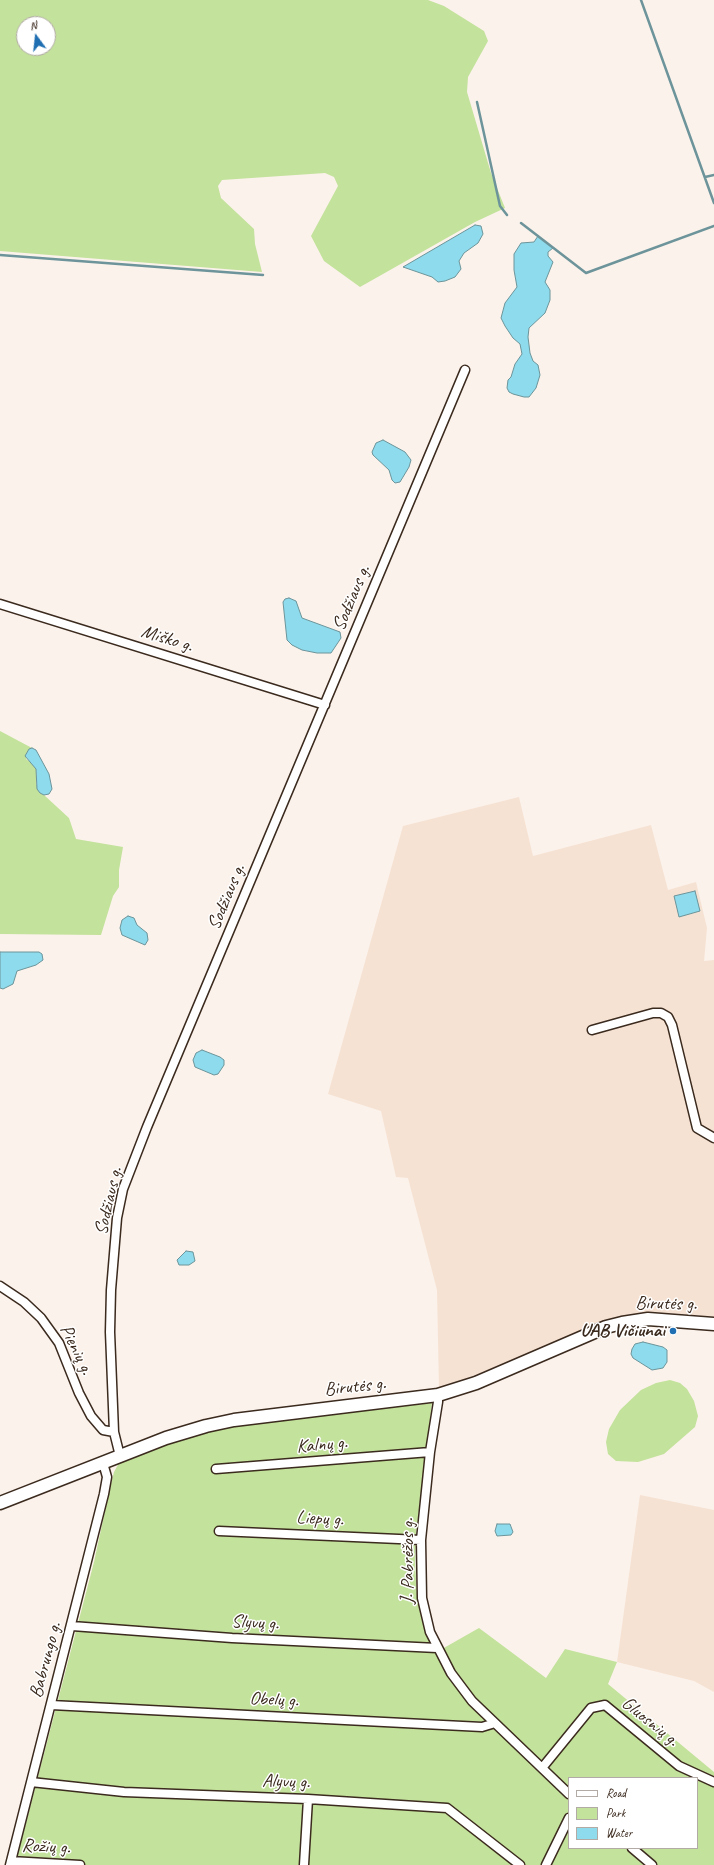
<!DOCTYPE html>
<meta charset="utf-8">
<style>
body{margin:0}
#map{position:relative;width:714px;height:1865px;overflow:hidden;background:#fbf2eb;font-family:Caveat,sans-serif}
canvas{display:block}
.legend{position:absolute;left:568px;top:1777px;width:130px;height:72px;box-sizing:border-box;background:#fff;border:1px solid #b1aaa5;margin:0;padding:5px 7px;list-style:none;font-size:12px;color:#3b2a1e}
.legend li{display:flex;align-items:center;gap:8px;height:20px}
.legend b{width:20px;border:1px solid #b1aaa5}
.north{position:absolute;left:16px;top:16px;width:40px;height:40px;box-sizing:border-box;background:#fff;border:1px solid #b1aaa5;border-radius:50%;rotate:345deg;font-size:11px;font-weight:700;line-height:16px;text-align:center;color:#3b2a1e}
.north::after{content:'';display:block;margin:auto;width:14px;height:18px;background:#1f6fb2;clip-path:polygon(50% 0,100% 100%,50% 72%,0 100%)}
</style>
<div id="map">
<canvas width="714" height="1865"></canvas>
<ul class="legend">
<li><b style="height:5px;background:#fff"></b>Road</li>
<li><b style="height:11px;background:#c3e29b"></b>Park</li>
<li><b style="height:11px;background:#8ddbec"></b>Water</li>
</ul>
<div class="north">N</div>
</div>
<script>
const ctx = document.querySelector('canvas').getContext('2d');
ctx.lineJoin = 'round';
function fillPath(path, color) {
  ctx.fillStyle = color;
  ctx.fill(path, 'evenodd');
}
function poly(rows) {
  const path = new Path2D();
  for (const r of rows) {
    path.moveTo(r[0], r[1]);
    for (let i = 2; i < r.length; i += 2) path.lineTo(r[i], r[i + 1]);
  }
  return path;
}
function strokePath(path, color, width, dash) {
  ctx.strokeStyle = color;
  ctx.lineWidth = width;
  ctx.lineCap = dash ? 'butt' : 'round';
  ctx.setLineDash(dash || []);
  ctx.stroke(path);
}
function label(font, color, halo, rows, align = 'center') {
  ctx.font = font + ' Caveat,sans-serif';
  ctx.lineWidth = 3;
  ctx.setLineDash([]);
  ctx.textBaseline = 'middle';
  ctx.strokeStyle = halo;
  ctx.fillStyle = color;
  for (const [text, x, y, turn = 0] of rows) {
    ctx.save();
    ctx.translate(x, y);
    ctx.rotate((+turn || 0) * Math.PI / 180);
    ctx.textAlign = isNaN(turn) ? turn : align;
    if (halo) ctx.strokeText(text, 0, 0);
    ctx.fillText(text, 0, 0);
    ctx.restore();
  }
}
fillPath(poly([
 [519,797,533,856,651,825,668,890,696,882,707,928,704,961,714,960,714,1317,668,1313,628,1315,612,1320,453,1384,439,1388,437,1290,408,1178,396,1177,381,1111,328,1094,403,826],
 [640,1495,714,1510,714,1692,694,1681,617,1662]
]), '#f6e2d3');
fillPath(poly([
 [0,0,428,0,444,6,484,31,488,41,468,77,467,92,491,173,505,208,475,222,360,287,324,261,311,236,338,186,334,177,325,173,222,180,218,186,221,198,254,229,255,244,262,272,0,251],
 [24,24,48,24,48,48,24,48],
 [0,731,32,748,29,749,26,759,34,765,36,769,36,783,40,793,44,795,69,818,76,839,123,847,119,870,119,887,113,896,101,935,0,934],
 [670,1380,680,1383,687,1389,694,1401,698,1416,695,1427,664,1454,638,1462,616,1461,608,1454,606,1442,609,1429,620,1410,641,1390,656,1383],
 [432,1403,416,1534,415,1563,417,1595,422,1621,435,1653,479,1628,546,1678,565,1649,617,1662,608,1684,714,1772,714,1865,15,1865,94,1562,110,1488,114,1472,120,1461,180,1438,228,1427],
 [569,1778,697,1778,697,1848,569,1848]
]), '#c3e29b');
const water = poly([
 [475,225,481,226,483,234,478,243,464,253,459,261,461,269,455,277,445,281,438,282,432,277,403,267,475,225],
 [538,236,553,248,548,252,548,256,553,262,545,282,550,290,550,300,545,313,529,328,528,337,530,353,533,361,538,365,540,375,536,388,529,397,524,397,513,394,509,392,507,388,508,380,511,377,515,364,522,354,520,344,513,338,505,326,501,318,505,303,517,287,514,270,514,254,521,243,534,242,538,236],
 [383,440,405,452,411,460,409,467,400,482,395,483,392,480,389,470,373,455,372,452,376,443,383,440],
 [289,598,296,601,302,618,340,632,341,638,331,653,317,653,302,650,292,645,287,640,283,602,285,599,289,598],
 [32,748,36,750,49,774,52,789,49,794,44,795,40,793,37,789,36,769,25,756,29,749,32,748],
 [695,891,700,911,679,917,674,896,695,891],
 [128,916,134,918,137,925,147,933,148,940,145,945,122,935,120,928,122,920,128,916],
 [0,952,39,952,42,954,43,960,36,965,17,971,13,984,3,989,0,988,0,952],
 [202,1050,220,1057,224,1060,224,1065,218,1074,214,1075,195,1067,193,1060,196,1053,202,1050],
 [186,1251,193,1252,195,1261,189,1265,179,1265,177,1260,186,1251],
 [643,1342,663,1347,667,1350,667,1362,663,1368,652,1370,633,1358,631,1354,632,1349,635,1344,643,1342],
 [497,1524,510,1524,513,1532,511,1535,497,1536,495,1531,497,1524]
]);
fillPath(water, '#8ddbec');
strokePath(water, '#6c949a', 1);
strokePath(poly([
 [641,0,714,203],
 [477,102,500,206,507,215],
 [705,177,714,175],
 [521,223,586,273,714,226],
 [0,255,263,275]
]), '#6c949a', 2.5);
const minor = poly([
 [0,604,325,705],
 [592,1030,653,1013,661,1013,668,1017,672,1025,697,1128,714,1138],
 [0,1286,24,1302,41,1318,59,1343,79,1393,91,1416,103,1430,114,1432],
 [438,1395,438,1402,430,1452,421,1540,422,1598,430,1632,451,1673,472,1701,569,1794],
 [120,1456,114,1432,110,1332,111,1290,117,1218,123,1189,147,1127,465,370],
 [216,1469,430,1452],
 [219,1531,421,1540],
 [72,1626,232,1638,437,1648],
 [51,1705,482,1727,495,1723],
 [542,1768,591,1708,605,1705,679,1766,714,1782],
 [31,1782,124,1792,308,1799,447,1808,520,1865],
 [632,1848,652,1865],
 [11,1861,80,1865],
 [10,1865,104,1494,107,1477,103,1463],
 [304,1865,308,1799],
 [546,1865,569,1818]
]);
const secondary = poly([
 [0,1503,166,1438,206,1426,234,1420,438,1395,476,1383,606,1327,622,1323,648,1319,714,1324]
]);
strokePath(minor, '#3b2a1e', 11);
strokePath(secondary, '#3b2a1e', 15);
strokePath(minor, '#fff', 8);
strokePath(secondary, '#fff', 12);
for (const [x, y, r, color] of [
 [673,1331,4,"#1f6fb2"]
]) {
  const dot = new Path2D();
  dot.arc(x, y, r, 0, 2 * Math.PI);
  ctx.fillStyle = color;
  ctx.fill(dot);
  strokePath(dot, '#fff', 1.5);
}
label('19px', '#3b2a1e', '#fff', [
 ["Sodžiaus g.",352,598,-67],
 ["Miško g.",167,639,17],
 ["Sodžiaus g.",227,897,-67],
 ["Sodžiaus g.",109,1201,-77],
 ["Birutės g.",666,1304,1],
 ["Pienių g.",76,1350,64],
 ["Birutės g.",355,1387,-6],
 ["Kalnų g.",322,1445,-5],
 ["Liepų g.",320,1519,3],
 ["J. Pabrėžos g.",408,1561,-90],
 ["Slyvų g.",255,1623,3],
 ["Babrungo g.",46,1660,-75],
 ["Obelų g.",274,1700,3],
 ["Gluosnių g.",650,1722,39],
 ["Alyvų g.",286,1782,2],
 ["Rožių g.",46,1847,3]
]);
label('bold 19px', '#3b2a1e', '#fff', [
 ["UAB Vičiūnai",665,1331]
], 'right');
</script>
